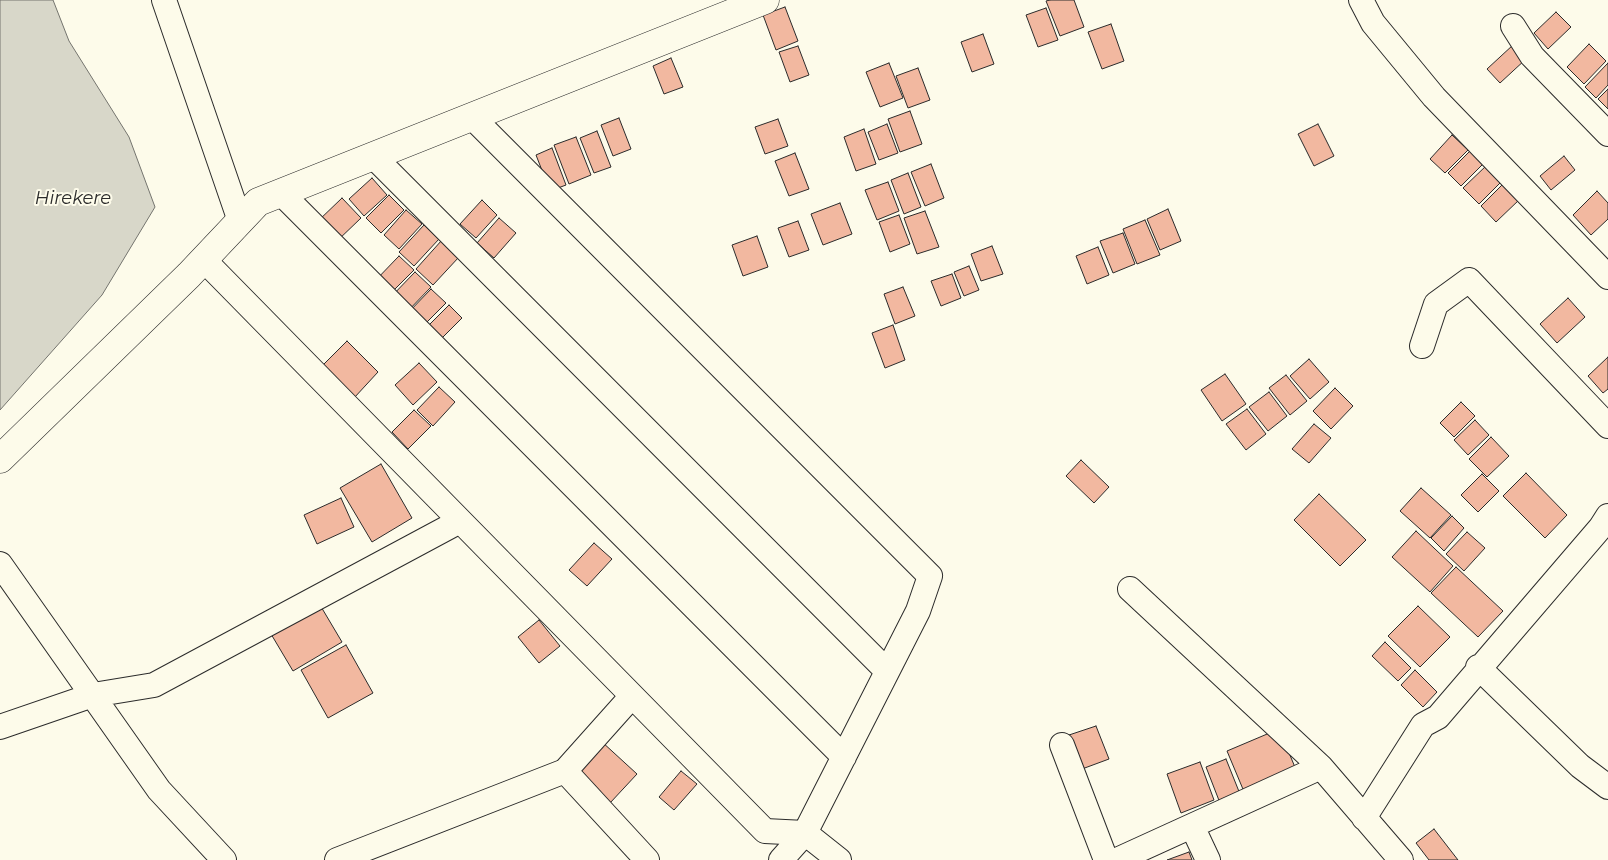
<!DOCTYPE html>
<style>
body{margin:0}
canvas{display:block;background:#fdfbea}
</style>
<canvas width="1608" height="860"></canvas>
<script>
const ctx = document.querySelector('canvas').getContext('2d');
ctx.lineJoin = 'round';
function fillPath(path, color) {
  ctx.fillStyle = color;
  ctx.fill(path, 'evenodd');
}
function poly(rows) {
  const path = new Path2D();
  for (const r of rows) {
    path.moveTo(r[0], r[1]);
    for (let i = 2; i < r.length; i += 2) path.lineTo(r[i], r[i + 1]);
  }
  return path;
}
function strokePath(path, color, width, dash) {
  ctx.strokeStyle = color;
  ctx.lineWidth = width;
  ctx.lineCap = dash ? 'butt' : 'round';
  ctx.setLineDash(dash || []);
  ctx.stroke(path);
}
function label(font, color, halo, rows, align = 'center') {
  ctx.font = font + ' Montserrat,sans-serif';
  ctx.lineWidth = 4;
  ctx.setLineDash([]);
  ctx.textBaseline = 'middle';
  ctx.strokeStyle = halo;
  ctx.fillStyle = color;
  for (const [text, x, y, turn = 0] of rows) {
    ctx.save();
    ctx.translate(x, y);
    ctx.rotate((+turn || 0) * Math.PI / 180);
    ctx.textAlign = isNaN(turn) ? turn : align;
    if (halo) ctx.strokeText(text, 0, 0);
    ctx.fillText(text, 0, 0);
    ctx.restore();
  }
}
const water = poly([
 [0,0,53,0,69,41,129,137,155,207,102,295,0,410,0,0]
]);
fillPath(water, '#d8d7c9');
strokePath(water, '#74746e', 1);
const building = poly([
 [1050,0,1074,0,1084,27,1060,36,1046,1,1050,0],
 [785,7,798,41,776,50,763,15,785,7],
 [1046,8,1058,40,1038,47,1026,15,1046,8],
 [1556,12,1571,27,1548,49,1534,33,1556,12],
 [1111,24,1124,61,1102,69,1088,32,1111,24],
 [983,34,994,64,972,72,961,42,983,34],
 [1589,44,1606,61,1584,84,1567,67,1589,44],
 [1513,45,1526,59,1500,83,1487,69,1513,45],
 [798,46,809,75,790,82,779,52,798,46],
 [671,58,683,87,664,94,653,66,671,58],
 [889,63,903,98,880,107,866,72,889,63],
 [1608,63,1608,85,1596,98,1585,87,1608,63],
 [918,68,930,100,908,108,896,76,918,68],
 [1608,89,1608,109,1598,99,1608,89],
 [910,111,922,144,900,152,888,119,910,111],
 [619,118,631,149,613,156,601,125,619,118],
 [778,119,788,146,765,154,755,127,778,119],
 [887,124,898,153,879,160,868,132,887,124],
 [1318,124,1334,156,1314,166,1298,134,1318,124],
 [864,129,876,164,856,171,844,137,864,129],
 [597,131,611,167,594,173,580,138,597,131],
 [1452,135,1468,150,1445,173,1430,159,1452,135],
 [576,137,591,175,569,184,554,145,576,137],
 [552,148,566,185,550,191,536,155,552,148],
 [1472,149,1485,162,1461,186,1448,173,1472,149],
 [795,153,809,189,789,196,775,161,795,153],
 [1564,156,1575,170,1551,190,1540,176,1564,156],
 [931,164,944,198,925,206,911,172,931,164],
 [1487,165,1503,180,1479,204,1463,188,1487,165],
 [908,173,921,207,904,214,891,180,908,173],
 [372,178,387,195,364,216,349,199,372,178],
 [888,182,899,211,877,220,865,190,888,182],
 [1504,183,1520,199,1496,222,1481,206,1504,183],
 [1597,191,1608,203,1608,219,1591,235,1573,215,1597,191],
 [389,195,404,210,381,233,366,218,389,195],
 [342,198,361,218,336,242,317,222,342,198],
 [482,200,497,215,476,238,460,224,482,200],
 [840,203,852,234,823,245,811,214,840,203],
 [1168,209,1181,241,1160,250,1147,219,1168,209],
 [406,210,422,224,399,249,384,235,406,210],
 [925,211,939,247,917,254,904,218,925,211],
 [899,215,910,244,890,252,879,222,899,215],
 [499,218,516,233,494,258,477,243,499,218],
 [1145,220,1160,255,1137,264,1123,229,1145,220],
 [798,221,809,250,789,257,778,228,798,221],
 [424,225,439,239,414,266,399,252,424,225],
 [1123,233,1135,264,1113,273,1100,241,1123,233],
 [757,236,768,267,743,276,732,245,757,236],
 [442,240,459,257,433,285,416,269,442,240],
 [992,246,1003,274,981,281,971,254,992,246],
 [1098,247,1109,275,1087,284,1076,256,1098,247],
 [399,256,414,270,387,297,373,283,399,256],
 [969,266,979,290,964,296,954,272,969,266],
 [415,272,431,287,405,314,389,299,415,272],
 [952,274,961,298,941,306,931,281,952,274],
 [903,287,915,316,895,324,884,294,903,287],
 [431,289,446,303,420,329,406,315,431,289],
 [1568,298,1585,317,1557,343,1540,324,1568,298],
 [449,305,462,318,436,344,423,331,449,305],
 [893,325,905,360,885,368,872,333,893,325],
 [347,341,378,372,354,398,322,366,347,341],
 [1608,357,1608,389,1603,393,1588,376,1608,357],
 [1309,359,1329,382,1310,399,1290,376,1309,359],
 [419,363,437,382,413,405,395,385,419,363],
 [1225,374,1246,404,1222,421,1201,390,1225,374],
 [1286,375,1307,401,1290,415,1269,388,1286,375],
 [439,387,455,402,433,426,417,410,439,387],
 [1335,388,1353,406,1331,429,1313,411,1335,388],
 [1269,392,1287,416,1268,431,1249,407,1269,392],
 [1461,402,1475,416,1454,437,1440,423,1461,402],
 [1247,409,1266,434,1246,450,1226,424,1247,409],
 [414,410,431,426,408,449,392,432,414,410],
 [1475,420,1489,435,1468,455,1454,440,1475,420],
 [1314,424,1331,438,1309,463,1292,449,1314,424],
 [1491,437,1509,456,1487,477,1469,459,1491,437],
 [1081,460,1109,487,1094,503,1066,476,1081,460],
 [381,464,412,518,372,542,340,488,381,464],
 [1526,473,1567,515,1545,538,1503,496,1526,473],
 [1482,474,1499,491,1478,512,1461,495,1482,474],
 [1421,488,1451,515,1430,538,1400,511,1421,488],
 [1319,494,1366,540,1340,566,1294,520,1319,494],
 [341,498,354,527,317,544,304,515,341,498],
 [1452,516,1464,528,1444,551,1431,538,1452,516],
 [1416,531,1453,566,1430,592,1392,557,1416,531],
 [1467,532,1485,548,1464,571,1446,554,1467,532],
 [594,543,612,559,587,586,569,570,594,543],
 [1456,567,1503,611,1478,637,1431,593,1456,567],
 [320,605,342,642,293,671,271,634,320,605],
 [1418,606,1450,637,1420,667,1388,636,1418,606],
 [539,620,560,646,539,663,518,637,539,620],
 [1385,642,1411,668,1398,681,1372,656,1385,642],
 [346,645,373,693,328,718,301,670,346,645],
 [1415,670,1437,692,1423,707,1401,685,1415,670],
 [1096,726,1109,759,1082,769,1069,735,1096,726],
 [1279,729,1297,772,1245,794,1227,751,1279,729],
 [601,741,637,774,610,803,574,770,601,741],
 [1226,759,1240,794,1220,803,1206,767,1226,759],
 [1200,762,1214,800,1181,813,1167,774,1200,762],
 [681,771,697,784,674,810,659,797,681,771],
 [1434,829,1458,860,1429,860,1416,843,1434,829],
 [1189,852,1192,860,1167,860,1189,852]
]);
fillPath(building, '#f2b8a0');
strokePath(building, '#2b2b2b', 1);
const minor = poly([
 [164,0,240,221],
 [1361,0,1373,23,1434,97,1608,277],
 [1513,26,1532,56,1608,134],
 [472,117,930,576,918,611,805,833,781,860],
 [373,156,887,671],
 [281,193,844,757],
 [204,260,765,831,805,833,839,860],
 [1422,346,1436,304,1469,280,1608,426],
 [0,564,159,790,224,860],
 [1130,589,1321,767,1401,860],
 [1478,667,1580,766,1608,787],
 [0,727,93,695,154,685,460,521],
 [1062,745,1106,860],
 [565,771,647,860],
 [1364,818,1423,725,1438,717,1601,527,1608,516],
 [1192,826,1208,860],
 [337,860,565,771,632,696],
 [1117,860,1321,767]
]);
const tertiary = poly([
 [0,459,189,275,258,202,765,0]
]);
strokePath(minor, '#2b2b2b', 26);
strokePath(tertiary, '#2b2b2b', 29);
strokePath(minor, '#fdfbea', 24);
strokePath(tertiary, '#fdfbea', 28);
label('italic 18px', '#2b2b2b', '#fdfbea', [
 ["Hirekere",73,199]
]);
</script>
